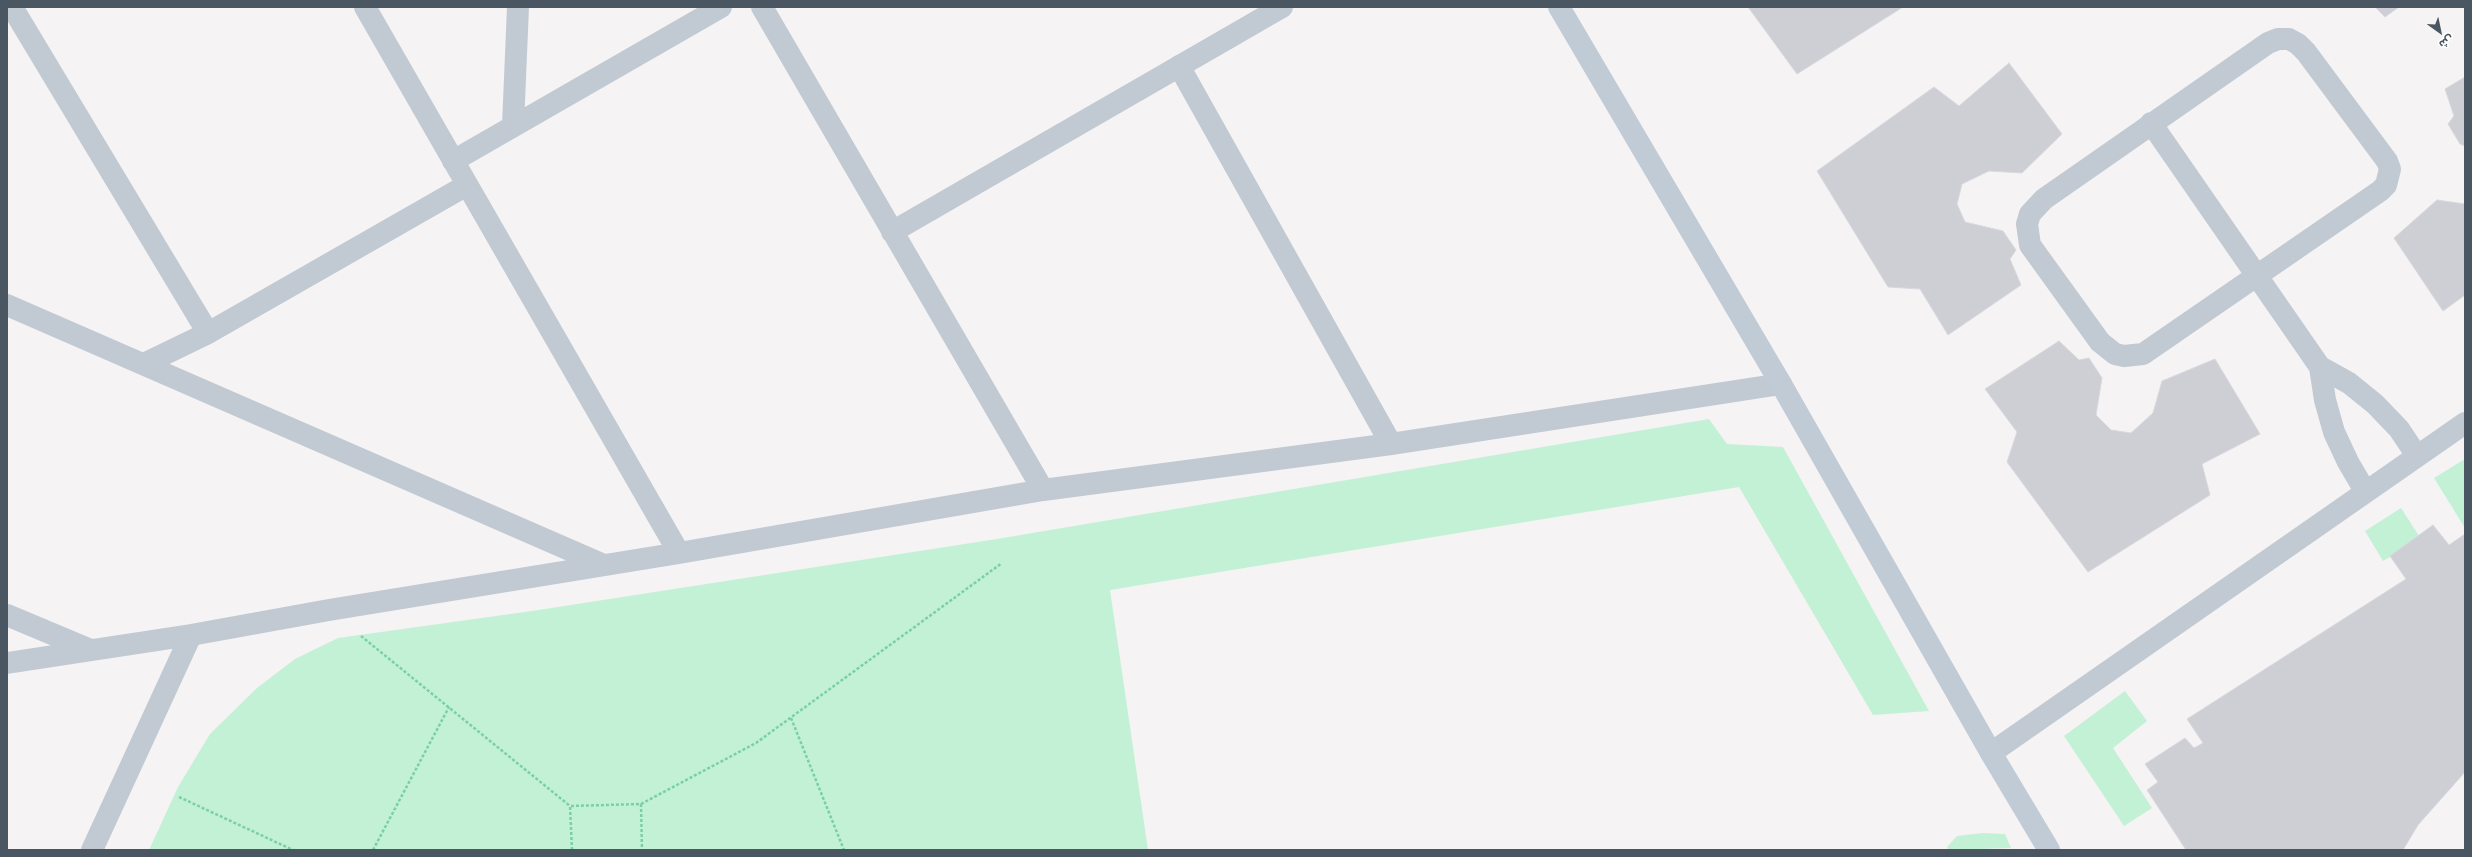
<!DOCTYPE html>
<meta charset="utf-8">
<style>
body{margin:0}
#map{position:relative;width:2472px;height:857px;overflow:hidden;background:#f5f3f3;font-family:"PT Sans Narrow","Noto Sans Arabic",sans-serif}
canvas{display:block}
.frame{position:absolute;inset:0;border:8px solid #4a5661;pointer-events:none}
.north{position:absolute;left:2420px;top:12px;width:40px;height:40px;-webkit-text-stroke:3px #fff;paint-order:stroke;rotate:147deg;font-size:11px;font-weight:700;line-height:16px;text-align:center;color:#4a5661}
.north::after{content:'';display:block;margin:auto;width:14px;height:18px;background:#4a5661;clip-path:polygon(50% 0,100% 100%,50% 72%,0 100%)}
</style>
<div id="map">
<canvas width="2472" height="857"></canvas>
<div class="frame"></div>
<div class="north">ش</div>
</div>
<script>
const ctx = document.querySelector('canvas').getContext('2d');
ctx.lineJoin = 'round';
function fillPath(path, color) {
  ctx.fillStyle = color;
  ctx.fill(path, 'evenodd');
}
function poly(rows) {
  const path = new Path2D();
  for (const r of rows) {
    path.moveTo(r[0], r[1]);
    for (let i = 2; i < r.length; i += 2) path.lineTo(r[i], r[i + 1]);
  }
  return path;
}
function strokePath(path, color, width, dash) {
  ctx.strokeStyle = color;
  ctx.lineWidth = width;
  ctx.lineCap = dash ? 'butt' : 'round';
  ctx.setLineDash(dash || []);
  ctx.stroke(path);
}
fillPath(poly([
 [1709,419,1727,444,1783,447,1929,711,1873,715,1739,487,1110,590,1148,850,149,850,178,787,210,734,257,688,295,659,338,638,532,611,997,539],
 [2465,459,2465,528,2434,478],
 [2401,508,2421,539,2383,561,2365,531],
 [2125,691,2147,721,2113,748,2152,808,2124,826,2064,736],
 [1982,833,2005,834,2011,848,1948,850,1947,847,1957,836]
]), '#c3f1d5');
const building = poly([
 [1748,7,1903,7,1797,74,1748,7],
 [2375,7,2399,7,2385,17,2375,7],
 [2009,63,2062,134,2022,173,1989,171,1962,184,1957,204,1965,222,2003,231,2016,250,2010,259,2021,285,1948,335,1920,289,1888,287,1817,171,1934,87,1959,106,2009,63],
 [2465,77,2465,146,2460,144,2448,124,2454,116,2445,89,2465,77],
 [2437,200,2465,204,2465,295,2443,311,2394,238,2437,200],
 [2059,341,2079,360,2089,358,2102,378,2096,415,2111,430,2131,433,2153,413,2162,381,2215,359,2260,434,2202,464,2210,495,2088,572,2007,462,2017,432,1985,389,2059,341],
 [2433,525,2449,545,2465,534,2465,850,2186,850,2147,790,2158,782,2145,764,2185,738,2194,748,2203,743,2187,719,2406,579,2390,556,2433,525],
 [2465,772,2465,850,2403,850,2418,825,2465,772]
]);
fillPath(building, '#cdcfd5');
strokePath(building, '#d7d9de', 1);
strokePath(poly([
 [361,636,570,806],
 [791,718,844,850],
 [179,797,293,850],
 [641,804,756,743,1002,563],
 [373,850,449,707],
 [572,850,570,806,641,804,642,850]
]), '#7ad0a6', 2.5, [3, 2]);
strokePath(poly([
 [12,7,208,333],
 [365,7,679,553],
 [762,7,1043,490],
 [2278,39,2289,39,2298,44,2306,52,2387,161,2390,169,2386,185,2380,191,2143,354,2124,356,2115,354,2100,342,2030,245,2027,224,2030,214,2044,199,2268,43,2278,39],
 [1179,66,1391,444],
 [2151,123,2320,367,2325,400,2334,432,2348,462,2365,491],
 [513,125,518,7],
 [453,161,721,7],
 [892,232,1282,7],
 [7,305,604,565],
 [144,364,208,333,467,185],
 [2320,367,2349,383,2375,404,2399,429,2417,456],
 [7,615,88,649],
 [7,663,191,635,329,610,679,553,1043,490,1391,444,1781,384],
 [1991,753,2465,423],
 [92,850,191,635]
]), '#c1cad2', 22);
strokePath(poly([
 [1559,7,1781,384,1991,753,2049,850]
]), '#c1cbd6', 22);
</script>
